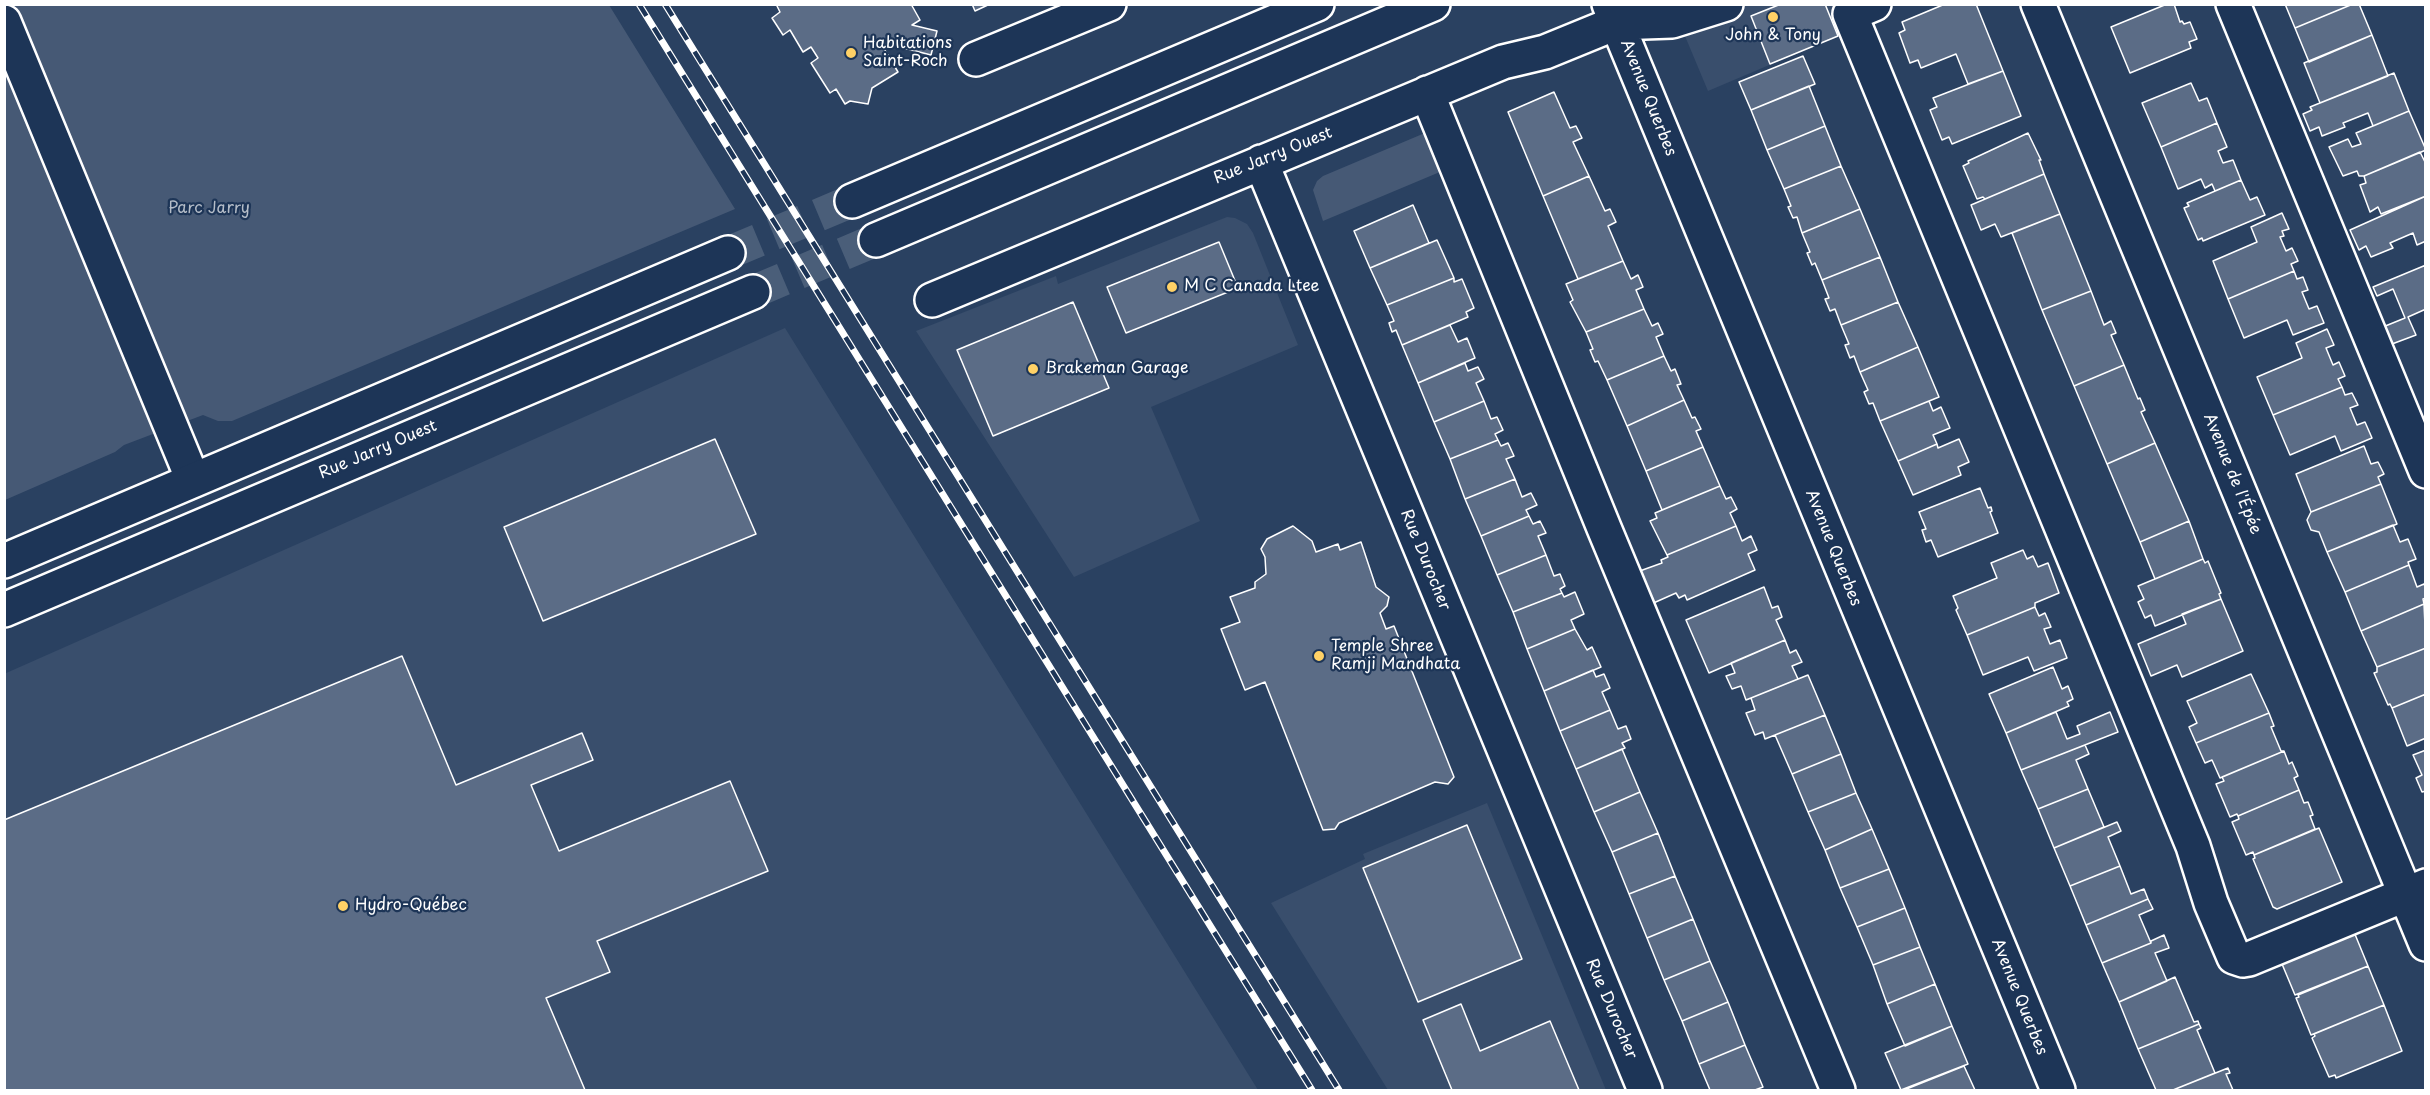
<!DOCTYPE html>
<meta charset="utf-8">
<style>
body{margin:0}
#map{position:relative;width:2430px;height:1095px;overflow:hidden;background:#2a4161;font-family:"Playpen Sans",sans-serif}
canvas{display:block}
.frame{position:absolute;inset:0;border:6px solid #fff;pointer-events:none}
</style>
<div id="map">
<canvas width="2430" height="1095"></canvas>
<div class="frame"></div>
</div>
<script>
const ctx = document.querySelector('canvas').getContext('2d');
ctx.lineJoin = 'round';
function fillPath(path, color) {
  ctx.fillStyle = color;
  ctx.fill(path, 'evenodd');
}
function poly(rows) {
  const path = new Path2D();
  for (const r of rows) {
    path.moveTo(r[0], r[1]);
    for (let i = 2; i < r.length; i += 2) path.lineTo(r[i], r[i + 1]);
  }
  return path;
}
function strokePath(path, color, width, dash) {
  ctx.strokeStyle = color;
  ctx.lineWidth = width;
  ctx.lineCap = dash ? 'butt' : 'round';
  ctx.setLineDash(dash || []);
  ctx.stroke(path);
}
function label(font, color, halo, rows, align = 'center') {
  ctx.font = font + ' "Playpen Sans",sans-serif';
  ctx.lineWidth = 4.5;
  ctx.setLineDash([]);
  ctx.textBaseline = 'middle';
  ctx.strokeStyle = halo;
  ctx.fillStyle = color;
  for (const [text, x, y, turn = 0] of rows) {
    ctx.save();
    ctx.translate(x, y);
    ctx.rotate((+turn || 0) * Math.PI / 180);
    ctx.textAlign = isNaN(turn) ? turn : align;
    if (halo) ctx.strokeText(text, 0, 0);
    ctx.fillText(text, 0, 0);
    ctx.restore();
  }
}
fillPath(poly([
 [1672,5,1840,5,1847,32,1708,91],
 [1227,217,1235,218,1247,224,1253,233,1298,345,1151,407,1200,521,1074,577,916,331,1056,276,1058,284],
 [785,328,1258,1090,5,1090,4,674],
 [1487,803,1606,1090,1388,1090,1271,903,1365,859,1363,854]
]), '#394e6c');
fillPath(poly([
 [5,5,609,5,735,209,232,421,218,421,203,415,124,445,115,452,5,500],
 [1432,130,1447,169,1323,221,1313,190,1317,181,1323,176]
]), '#465975');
const building = poly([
 [776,4,911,4,920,20,912,25,937,31,931,55,880,42,898,72,872,88,868,104,850,101,845,104,836,89,830,93,811,63,818,58,811,47,803,52,790,30,783,35,772,18,780,12,776,4],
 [972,4,990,4,975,11,972,4],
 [1781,4,1825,4,1838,36,1770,64,1751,16,1781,4],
 [1945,4,1976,4,2003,71,1968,84,1956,54,1921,68,1918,60,1910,63,1899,33,1905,30,1902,22,1945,4],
 [2167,4,2174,4,2180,22,2182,21,2184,24,2190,22,2197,39,2189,42,2191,48,2130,73,2111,27,2167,4],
 [2285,4,2353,4,2295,28,2285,4],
 [2353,4,2359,4,2372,35,2309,62,2295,28,2353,4],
 [2372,35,2388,76,2320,103,2304,63,2372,35],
 [1803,56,1815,84,1751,110,1739,82,1803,56],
 [2003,71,2021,116,1952,144,1949,137,1942,140,1930,110,1937,107,1933,98,2003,71],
 [2394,73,2409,111,2373,126,2368,113,2343,123,2345,127,2322,136,2319,127,2310,131,2303,114,2312,110,2310,107,2394,73],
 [2191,83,2199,101,2207,98,2217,123,2161,147,2142,103,2191,83],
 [1809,86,1825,126,1767,150,1751,110,1809,86],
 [1554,92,1570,128,1576,126,1582,138,1573,142,1589,176,1543,196,1508,112,1554,92],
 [2409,111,2426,150,2364,176,2359,176,2357,171,2343,176,2329,147,2348,139,2352,147,2361,144,2356,133,2409,111],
 [2217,123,2227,147,2218,151,2223,163,2233,160,2241,180,2215,191,2212,184,2205,188,2201,179,2178,189,2161,147,2217,123],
 [1825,126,1841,166,1784,189,1767,150,1825,126],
 [2028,133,2041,160,2039,160,2044,174,1985,199,1983,197,1977,199,1963,166,1969,163,1968,161,2028,133],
 [2420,152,2426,164,2426,196,2381,214,2378,207,2370,212,2360,185,2366,183,2364,176,2420,152],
 [1841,166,1860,209,1802,233,1797,217,1793,218,1788,207,1791,206,1784,189,1841,166],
 [2044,174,2060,214,2001,237,1995,224,1981,230,1971,205,2044,174],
 [1589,176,1605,211,1610,209,1616,222,1608,226,1623,261,1578,279,1543,196,1589,176],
 [2241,180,2250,200,2257,197,2265,215,2203,241,2202,238,2198,240,2184,208,2189,206,2187,203,2241,180],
 [2426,196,2426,241,2417,245,2413,233,2390,243,2393,248,2371,257,2366,246,2359,250,2350,230,2426,196],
 [1413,205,1429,243,1370,268,1354,231,1413,205],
 [1860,209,1880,257,1822,280,1815,263,1812,265,1807,253,1810,252,1802,233,1860,209],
 [2282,213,2289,229,2282,231,2284,236,2280,237,2286,251,2292,248,2298,261,2291,264,2294,271,2228,299,2213,261,2257,242,2251,227,2282,213],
 [2060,214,2091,291,2042,310,2012,233,2060,214],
 [1437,240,1454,278,1387,305,1370,268,1437,240],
 [1219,242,1238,288,1126,333,1107,287,1219,242],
 [1880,257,1898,302,1841,325,1835,309,1830,311,1825,299,1829,298,1822,280,1880,257],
 [1623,261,1631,279,1638,275,1643,287,1636,290,1644,309,1586,332,1570,302,1573,300,1566,284,1623,261],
 [2426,265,2426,309,2408,317,2416,335,2384,347,2378,329,2405,318,2393,289,2377,296,2373,287,2426,265],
 [2294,271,2297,279,2303,277,2308,290,2302,292,2309,309,2317,306,2324,323,2293,335,2287,320,2244,338,2228,299,2294,271],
 [1454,278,1454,282,1462,279,1474,308,1466,312,1468,317,1402,345,1396,330,1392,332,1389,323,1394,321,1387,305,1454,278],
 [2091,291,2104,325,2111,321,2116,333,2111,335,2124,365,2074,386,2042,310,2091,291],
 [1073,302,1109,388,993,436,957,350,1073,302],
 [1898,302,1918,347,1860,372,1854,356,1850,358,1845,345,1849,344,1841,325,1898,302],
 [1644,309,1652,326,1658,323,1663,334,1656,337,1664,356,1607,380,1598,361,1595,362,1590,350,1593,349,1586,332,1644,309],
 [1450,325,1458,342,1467,338,1475,358,1418,383,1402,345,1450,325],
 [2327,329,2334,345,2326,348,2333,365,2339,362,2345,376,2338,379,2342,387,2273,415,2257,377,2302,358,2296,343,2327,329],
 [1918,347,1939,397,1880,421,1873,403,1869,404,1864,392,1868,390,1860,372,1918,347],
 [1664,356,1671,371,1675,369,1681,384,1677,385,1684,400,1627,426,1607,380,1664,356],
 [1465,363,1468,371,1478,367,1484,379,1476,383,1484,401,1434,422,1418,383,1465,363],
 [2124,365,2138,399,2140,398,2145,410,2141,412,2155,443,2107,464,2074,386,2124,365],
 [2342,387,2345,395,2352,393,2358,405,2350,408,2357,425,2365,422,2372,438,2341,451,2335,436,2290,455,2273,415,2342,387],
 [1684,400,1692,418,1695,417,1701,429,1696,431,1703,447,1646,471,1627,426,1684,400],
 [1484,401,1491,419,1497,417,1503,430,1495,434,1498,440,1450,459,1434,422,1484,401],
 [1929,401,1933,411,1941,407,1950,428,1933,435,1937,444,1898,461,1880,421,1929,401],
 [715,439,756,534,543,621,504,527,715,439],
 [1959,439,1969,462,1958,467,1961,475,1913,495,1898,461,1937,444,1938,448,1959,439],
 [1498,440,1501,446,1508,443,1514,456,1506,459,1515,479,1465,499,1450,459,1498,440],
 [2155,443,2189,521,2140,542,2107,464,2155,443],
 [2364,446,2371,464,2378,462,2384,474,2378,477,2381,484,2311,512,2296,474,2364,446],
 [1703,447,1720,486,1662,510,1646,471,1703,447],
 [1515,479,1522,497,1531,493,1537,505,1526,510,1529,516,1481,536,1465,499,1515,479],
 [2381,484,2397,524,2327,552,2319,532,2311,530,2307,520,2311,512,2381,484],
 [1720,486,1726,499,1731,497,1737,509,1730,513,1736,526,1667,555,1650,521,1657,518,1655,513,1720,486],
 [1980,488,1988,508,1991,507,1992,511,1990,512,1998,533,1938,557,1931,540,1926,542,1922,530,1926,529,1919,512,1980,488],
 [1529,516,1533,524,1540,521,1546,533,1538,536,1546,555,1497,575,1481,536,1529,516],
 [2189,521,2203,559,2155,579,2140,542,2189,521],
 [2393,525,2400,542,2408,539,2416,559,2408,562,2409,565,2345,592,2327,552,2393,525],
 [1293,526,1312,541,1316,552,1338,544,1340,550,1361,542,1376,587,1389,597,1387,606,1380,613,1386,629,1394,626,1454,777,1448,784,1435,782,1339,823,1335,829,1323,830,1265,682,1245,690,1221,629,1240,622,1230,597,1255,588,1255,582,1266,574,1265,557,1261,549,1267,539,1293,526],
 [1736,526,1742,541,1751,536,1757,550,1748,554,1755,570,1687,600,1685,595,1679,598,1676,593,1649,605,1637,572,1662,563,1661,560,1668,557,1667,555,1736,526],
 [2023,550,2027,559,2033,556,2038,567,2048,563,2059,593,2035,603,2035,607,1967,635,1956,610,1958,608,1953,596,1997,578,1991,563,2023,550],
 [1546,555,1554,576,1560,574,1565,586,1560,589,1562,593,1513,612,1497,575,1546,555],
 [2203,559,2205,563,2208,561,2221,593,2219,594,2221,599,2155,626,2151,615,2145,618,2138,602,2144,599,2138,586,2203,559],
 [2409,565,2417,587,2424,584,2426,588,2426,598,2423,599,2424,604,2361,631,2345,592,2409,565],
 [1764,587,1772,608,1778,606,1782,617,1776,620,1785,640,1709,673,1686,620,1764,587],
 [1575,592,1584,614,1571,620,1575,629,1527,649,1513,612,1562,593,1564,597,1575,592],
 [2221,599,2243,651,2182,677,2177,665,2151,676,2138,644,2186,624,2182,614,2221,599],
 [2424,604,2426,648,2377,667,2361,631,2424,604],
 [2035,607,2039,616,2045,613,2051,627,2044,629,2050,644,2060,640,2067,658,2034,671,2028,657,1983,675,1967,635,2035,607],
 [1575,629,1587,650,1592,647,1601,667,1544,691,1527,649,1575,629],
 [1785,640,1790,653,1796,650,1802,662,1792,666,1798,679,1746,700,1741,686,1732,689,1726,676,1735,673,1731,663,1785,640],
 [2426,648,2426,694,2392,708,2390,704,2388,705,2374,673,2377,672,2377,667,2426,648],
 [402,656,456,785,582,733,593,760,531,785,559,851,730,781,768,871,597,941,610,972,546,998,585,1090,4,1090,4,820,402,656],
 [2053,667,2062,689,2068,686,2073,699,2067,702,2069,706,2006,733,1989,694,2053,667],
 [1593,670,1596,677,1604,674,1610,688,1602,692,1610,710,1560,731,1544,691,1593,670],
 [2251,674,2269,713,2196,743,2189,727,2197,723,2187,701,2251,674],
 [1808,675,1825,715,1765,739,1763,732,1755,735,1746,713,1755,710,1751,698,1808,675],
 [2426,694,2426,738,2407,746,2392,708,2426,694],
 [1610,710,1618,729,1626,726,1631,739,1622,743,1625,748,1576,769,1560,731,1610,710],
 [2056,712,2067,739,2080,734,2077,726,2110,712,2118,732,2021,770,2006,733,2056,712],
 [2269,713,2274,726,2271,727,2281,751,2284,751,2220,778,2212,760,2205,763,2196,743,2269,713],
 [1825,715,1841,754,1792,774,1775,735,1825,715],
 [2085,745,2089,754,2076,760,2088,789,2038,809,2021,770,2085,745],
 [1622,749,1640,792,1594,812,1576,769,1622,749],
 [2426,750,2426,791,2422,792,2416,778,2422,775,2413,755,2426,750],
 [2284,751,2289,764,2292,762,2298,776,2294,778,2299,790,2238,816,2237,814,2230,817,2216,784,2224,781,2222,777,2284,751],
 [1841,754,1856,793,1808,812,1792,774,1841,754],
 [2088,789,2104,827,2054,848,2038,809,2088,789],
 [2299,790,2304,803,2308,802,2313,815,2310,816,2315,829,2254,855,2253,852,2246,855,2232,822,2239,819,2238,816,2299,790],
 [1640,792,1658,833,1612,852,1594,812,1640,792],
 [1856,793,1872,829,1825,850,1808,812,1856,793],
 [2117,822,2121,831,2108,837,2120,866,2070,886,2054,848,2117,822],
 [1467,825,1522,959,1418,1002,1363,868,1467,825],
 [2319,828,2342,882,2277,909,2273,907,2253,859,2255,858,2254,855,2319,828],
 [1872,829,1889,869,1840,888,1825,850,1872,829],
 [1658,833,1675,876,1629,894,1612,852,1658,833],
 [2120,866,2131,894,2144,889,2148,899,2086,925,2070,886,2120,866],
 [1889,869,1905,908,1857,927,1840,888,1889,869],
 [1675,876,1693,919,1647,938,1629,894,1675,876],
 [2148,899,2153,909,2139,915,2151,943,2102,963,2086,925,2148,899],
 [1905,908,1920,947,1873,965,1857,927,1905,908],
 [1693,919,1710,961,1664,980,1647,938,1693,919],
 [2352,927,2368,966,2295,995,2282,964,2288,961,2285,954,2352,927],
 [2164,935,2169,948,2155,953,2167,981,2119,1002,2102,963,2151,943,2151,941,2164,935],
 [1920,947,1935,984,1887,1004,1873,965,1920,947],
 [1710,961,1728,1002,1682,1021,1664,980,1710,961],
 [2368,966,2384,1005,2311,1035,2296,998,2299,997,2298,995,2368,966],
 [2175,977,2194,1022,2198,1021,2199,1024,2138,1049,2119,1002,2175,977],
 [1935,984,1952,1026,1905,1046,1887,1004,1935,984],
 [1728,1002,1745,1045,1699,1064,1682,1021,1728,1002],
 [1461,1004,1480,1051,1550,1021,1579,1090,1452,1090,1423,1020,1461,1004],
 [2384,1005,2402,1051,2336,1078,2335,1075,2329,1077,2312,1038,2315,1036,2314,1034,2384,1005],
 [2199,1024,2201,1028,2197,1030,2215,1073,2173,1090,2156,1090,2138,1049,2199,1024],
 [1952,1026,1968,1064,1901,1090,1885,1053,1952,1026],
 [1745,1045,1763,1087,1755,1090,1710,1090,1699,1064,1745,1045],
 [1964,1066,1975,1090,1904,1090,1964,1066],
 [2228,1068,2230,1073,2226,1074,2233,1090,2173,1090,2228,1068]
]);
fillPath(building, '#5b6c86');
strokePath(building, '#fff', 1.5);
strokePath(poly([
 [728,253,852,201],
 [753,292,876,240]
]), '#4a5e79', 33, [33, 16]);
const minor = poly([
 [1609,4,2058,1090],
 [1874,4,1850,14,2193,846,2211,903,2234,957,2243,960,2249,959,2426,886],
 [2038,4,2426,944],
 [2233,4,2426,471],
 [4,22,193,480],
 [976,59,1109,4],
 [1427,93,1604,528,1838,1090],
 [1261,162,1645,1090],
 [932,300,1503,62,1545,52,1616,23,1672,21,1726,4]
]);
const major = poly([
 [852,201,1317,4],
 [876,240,1433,4],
 [4,561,728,253],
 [4,610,753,292]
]);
strokePath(minor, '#fff', 38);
strokePath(major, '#fff', 38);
strokePath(minor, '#1d3557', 33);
strokePath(major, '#1d3557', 33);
const rail = poly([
 [639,4,1312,1090],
 [665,4,1339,1090]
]);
strokePath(rail, '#fff', 7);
strokePath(rail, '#1d3557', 4.5, [14]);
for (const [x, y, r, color] of [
 [1773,17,6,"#ffd166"],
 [851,53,6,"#ffd166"],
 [1172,287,6,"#ffd166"],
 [1033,369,6,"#ffd166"],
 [1319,656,6,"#ffd166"],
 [343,906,6,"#ffd166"]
]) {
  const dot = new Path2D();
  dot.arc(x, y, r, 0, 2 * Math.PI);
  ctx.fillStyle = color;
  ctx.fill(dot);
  strokePath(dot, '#1d3557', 2);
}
label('16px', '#fff', '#1d3557', [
 ["John & Tony",1773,36,"center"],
 ["Habitations",863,44],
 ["Saint-Roch",863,62],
 ["M C Canada Ltee",1184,287],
 ["Brakeman Garage",1045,369],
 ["Temple Shree",1331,647],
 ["Ramji Mandhata",1331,665],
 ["Hydro-Québec",355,906]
], 'left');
label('16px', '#fff', '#1d3557', [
 ["Avenue Querbes",1648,98,68],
 ["Rue Jarry Ouest",1273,156,-22],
 ["Rue Jarry Ouest",378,450,-23],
 ["Avenue de l'Épée",2232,474,68],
 ["Avenue Querbes",1833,548,68],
 ["Rue Durocher",1425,560,68],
 ["Avenue Querbes",2019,997,68],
 ["Rue Durocher",1611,1009,67]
]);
label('16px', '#b5bdc8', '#1d3557', [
 ["Parc Jarry",209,209]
]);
</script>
